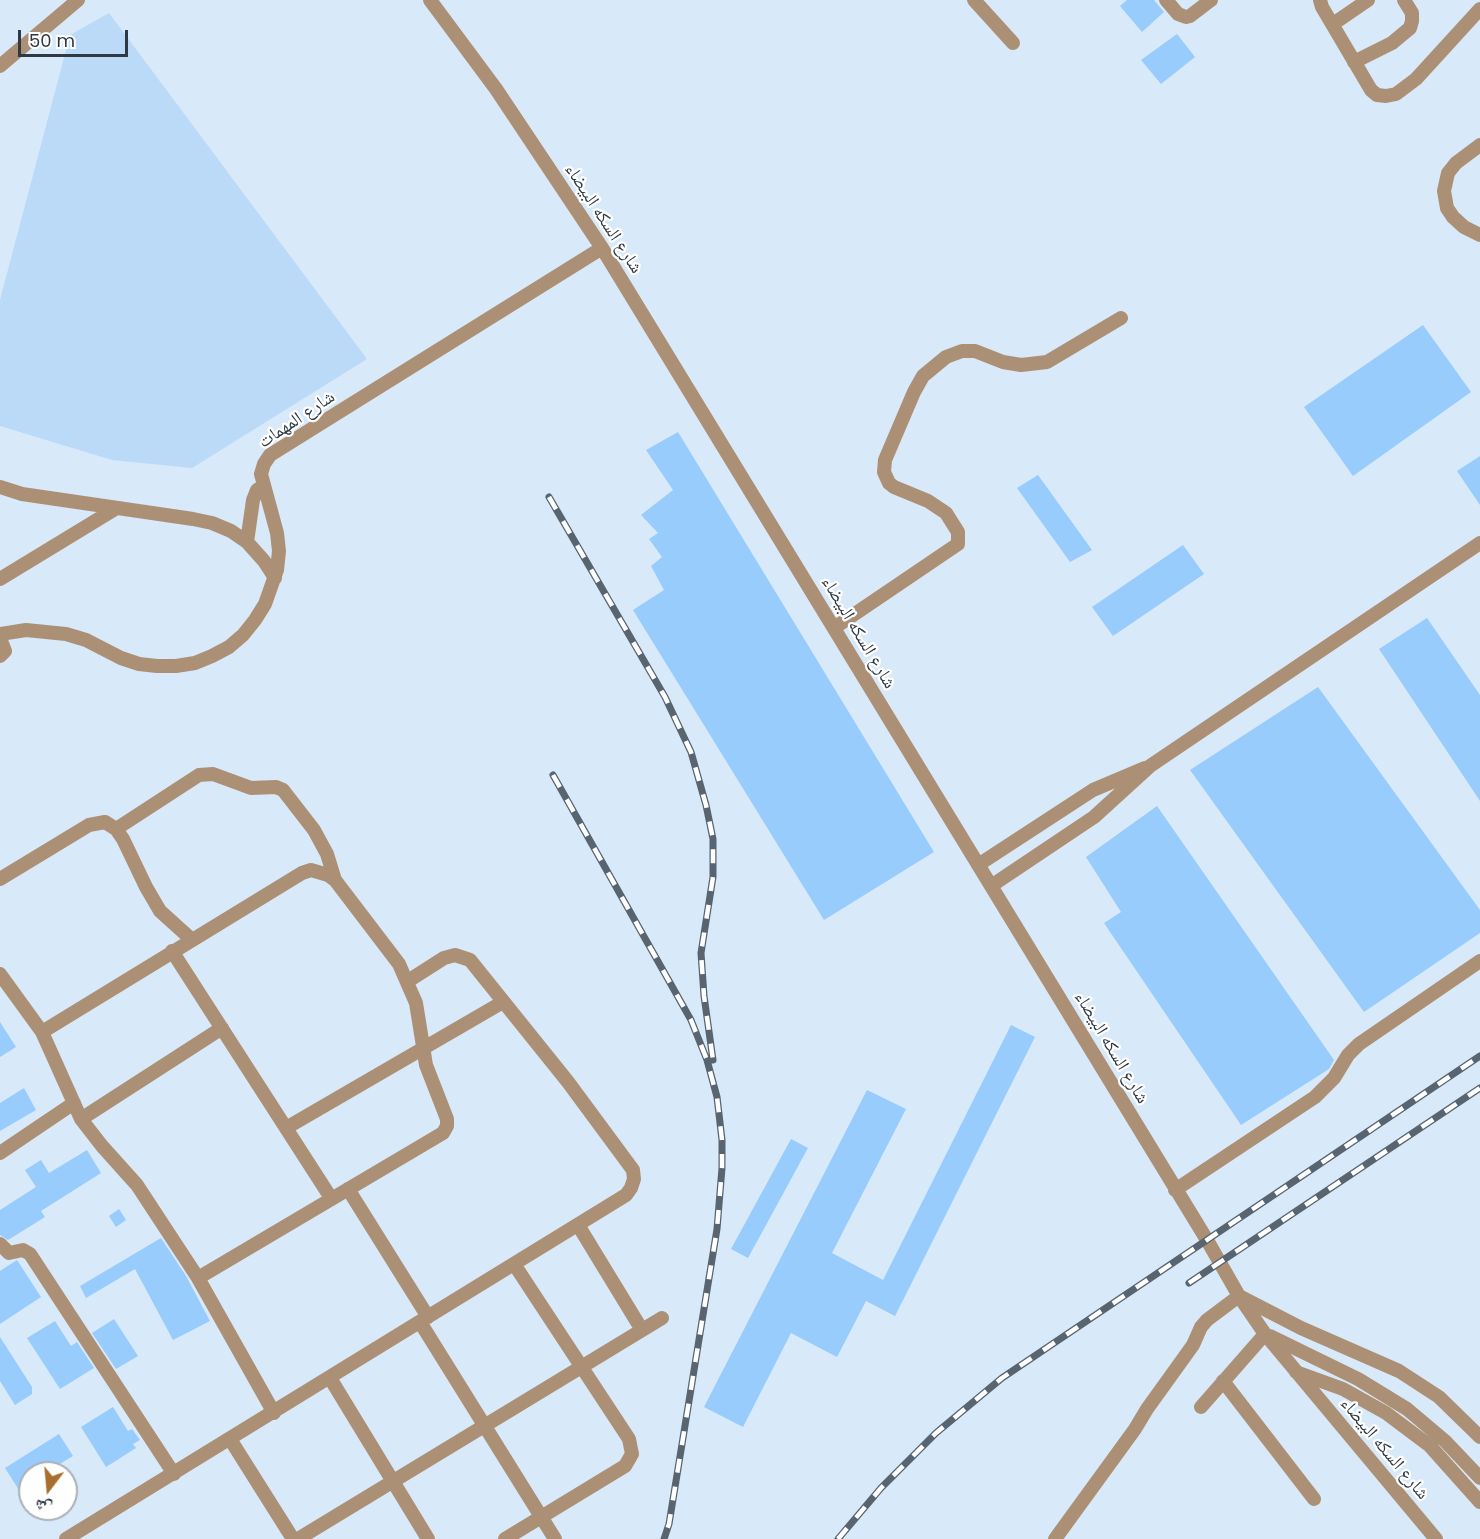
<!DOCTYPE html>
<meta charset="utf-8">
<style>
body{margin:0}
#map{position:relative;width:1480px;height:1539px;overflow:hidden;background:#d8e9f9;font-family:Poppins,"Noto Naskh Arabic",sans-serif}
canvas{display:block}
.north{position:absolute;left:18px;top:1461px;width:60px;height:60px;box-sizing:border-box;background:#fff;border:2px solid #abb0b4;border-radius:50%;rotate:196deg;font-size:16px;font-weight:700;line-height:24px;text-align:center;color:#2e3943}
.north::after{content:'';display:block;margin:auto;width:21px;height:27px;background:#a86e2e;clip-path:polygon(50% 0,100% 100%,50% 72%,0 100%)}
.scale{position:absolute;left:18px;top:30px;width:110px;height:27px;box-sizing:border-box;border:3px solid #2e3943;border-top:0;padding-left:8px;font-size:18px;line-height:21px;white-space:nowrap;color:#2e3943;-webkit-text-stroke:4px #fff;paint-order:stroke}
</style>
<div id="map">
<canvas width="1480" height="1539"></canvas>
<div class="north">ش</div>
<div class="scale">50 m</div>
</div>
<script>
const ctx = document.querySelector('canvas').getContext('2d');
ctx.lineJoin = 'round';
function fillPath(path, color) {
  ctx.fillStyle = color;
  ctx.fill(path, 'evenodd');
}
function poly(rows) {
  const path = new Path2D();
  for (const r of rows) {
    path.moveTo(r[0], r[1]);
    for (let i = 2; i < r.length; i += 2) path.lineTo(r[i], r[i + 1]);
  }
  return path;
}
function strokePath(path, color, width, dash) {
  ctx.strokeStyle = color;
  ctx.lineWidth = width;
  ctx.lineCap = dash ? 'butt' : 'round';
  ctx.setLineDash(dash || []);
  ctx.stroke(path);
}
function label(font, color, halo, rows, align = 'center') {
  ctx.font = font + ' Poppins,"Noto Naskh Arabic",sans-serif';
  ctx.lineWidth = 4.5;
  ctx.setLineDash([]);
  ctx.textBaseline = 'middle';
  ctx.strokeStyle = halo;
  ctx.fillStyle = color;
  for (const [text, x, y, turn = 0] of rows) {
    ctx.save();
    ctx.translate(x, y);
    ctx.rotate((+turn || 0) * Math.PI / 180);
    ctx.textAlign = isNaN(turn) ? turn : align;
    if (halo) ctx.strokeText(text, 0, 0);
    ctx.fillText(text, 0, 0);
    ctx.restore();
  }
}
fillPath(poly([
 [109,13,367,359,192,468,112,460,0,426,0,300,70,35]
]), '#badaf7');
fillPath(poly([
 [1127,0,1154,0,1164,12,1142,32,1120,6],
 [1177,34,1195,57,1161,84,1141,60],
 [1423,325,1471,392,1353,476,1304,407],
 [678,432,934,852,824,920,633,610,664,590,651,566,662,557,649,539,658,533,641,515,673,490,646,450],
 [1480,456,1480,505,1457,471],
 [1038,475,1092,550,1070,562,1017,488],
 [1183,545,1204,574,1113,636,1092,607],
 [1427,618,1480,695,1480,801,1379,649],
 [1318,687,1480,910,1480,933,1364,1012,1190,770],
 [1157,806,1334,1060,1329,1069,1241,1125,1104,923,1121,912,1086,857],
 [0,1022,16,1047,0,1057],
 [1011,1025,1035,1037,895,1316,866,1301,837,1357,791,1333,743,1427,704,1407,867,1090,906,1109,832,1253,883,1280],
 [24,1088,36,1110,0,1131,0,1103],
 [791,1139,808,1148,748,1258,731,1249],
 [87,1150,101,1173,41,1211,45,1217,8,1240,0,1235,0,1210,36,1187,25,1170,41,1160,49,1173],
 [119,1209,126,1220,116,1227,109,1216],
 [161,1238,186,1276,210,1321,173,1340,135,1269,86,1298,80,1286],
 [17,1260,41,1297,0,1324,0,1271],
 [114,1319,138,1356,116,1369,92,1333],
 [55,1321,71,1346,77,1342,94,1368,60,1389,27,1338],
 [0,1337,32,1387,32,1394,15,1405,0,1381],
 [113,1407,128,1431,132,1429,140,1440,133,1444,136,1448,106,1467,81,1427],
 [59,1434,73,1456,45,1473,30,1473,30,1483,19,1490,5,1468]
]), '#97ccfc');
strokePath(poly([
 [430,0,496,89,602,248,1207,1240,1239,1296,1265,1334,1436,1539],
 [974,0,1013,43],
 [1166,0,1178,14,1186,17,1190,16,1211,0],
 [1320,0,1322,7,1371,90,1377,95,1386,96,1396,94,1416,79,1480,9],
 [1333,24,1368,0],
 [1354,62,1392,43,1410,28,1412,21,1412,13,1404,0],
 [0,66,78,0],
 [1480,145,1456,163,1448,173,1444,191,1447,208,1453,217,1464,227,1480,235],
 [0,487,22,494,193,519,212,523,231,531,247,542,264,561,275,578],
 [247,542,253,500,257,490,263,486],
 [0,579,115,509],
 [834,628,958,544,958,532,946,513,928,501,894,487,889,483,884,472,885,460,914,392,923,376,946,357,962,351,975,351,1003,362,1021,365,1047,362,1121,318],
 [0,634,26,630,66,634,86,640,121,658,139,664,157,666,176,666,195,663,212,656,229,647,243,635,255,620,265,604,277,570,279,551,277,533,261,474,264,464,270,455,602,248],
 [0,638,5,651,0,656],
 [116,829,199,775,213,774,251,788,276,787,283,790,314,830,327,854,335,880],
 [978,865,1093,790,1145,768],
 [0,879,89,825,105,822,116,829,123,839,146,887,160,911,191,939],
 [991,886,1094,817,1150,766,1480,543],
 [172,951,331,1198],
 [0,974,42,1032,81,1119,102,1146,137,1185,198,1278,274,1413],
 [42,1032,302,873,311,870,328,875,335,880,399,964,416,1003,426,1065,447,1119,447,1126,443,1133,198,1278],
 [81,1119,222,1028],
 [286,1128,503,1002],
 [0,1153,74,1103],
 [348,1189,428,1317],
 [1175,1190,1315,1097,1334,1078,1348,1055,1359,1044,1480,961],
 [578,1225,642,1330],
 [0,1244,9,1253,23,1250,30,1254,174,1474],
 [420,1322,555,1539],
 [1270,1336,1358,1379,1407,1409,1445,1441,1480,1478],
 [1296,1372,1343,1389,1386,1413,1430,1446,1480,1502],
 [330,1378,428,1539],
 [1223,1381,1314,1499],
 [1201,1407,1265,1334],
 [230,1439,293,1539],
 [66,1539,626,1195,631,1188,634,1179,633,1170,568,1082,470,960,455,955,444,958,408,981],
 [298,1539,662,1318],
 [505,1539,625,1466,632,1454,629,1439,514,1264],
 [1055,1539,1135,1429,1147,1409,1193,1345,1201,1327,1207,1320,1239,1296,1301,1328,1399,1371,1439,1397,1480,1437]
]), '#ac9076', 14);
const rail = poly([
 [549,497,665,697,691,752,706,805,713,839,713,877,701,953,704,996,713,1060],
 [553,775,691,1020,707,1060,717,1097,722,1140,722,1168,717,1229,669,1524,664,1539],
 [1189,1283,1480,1088],
 [838,1539,881,1488,936,1433,1002,1378,1480,1056]
]);
strokePath(rail, '#586470', 7);
strokePath(rail, '#fff', 4.5, [14]);
label('18px', '#2e3943', '#fff', [
 ["شارع السكه البيضاء",603,219,57],
 ["شارع المهمات",297,420,-34],
 ["شارع السكه البيضاء",858,633,59],
 ["شارع السكه البيضاء",1111,1048,59],
 ["شارع السكه البيضاء",1384,1449,50]
]);
</script>
